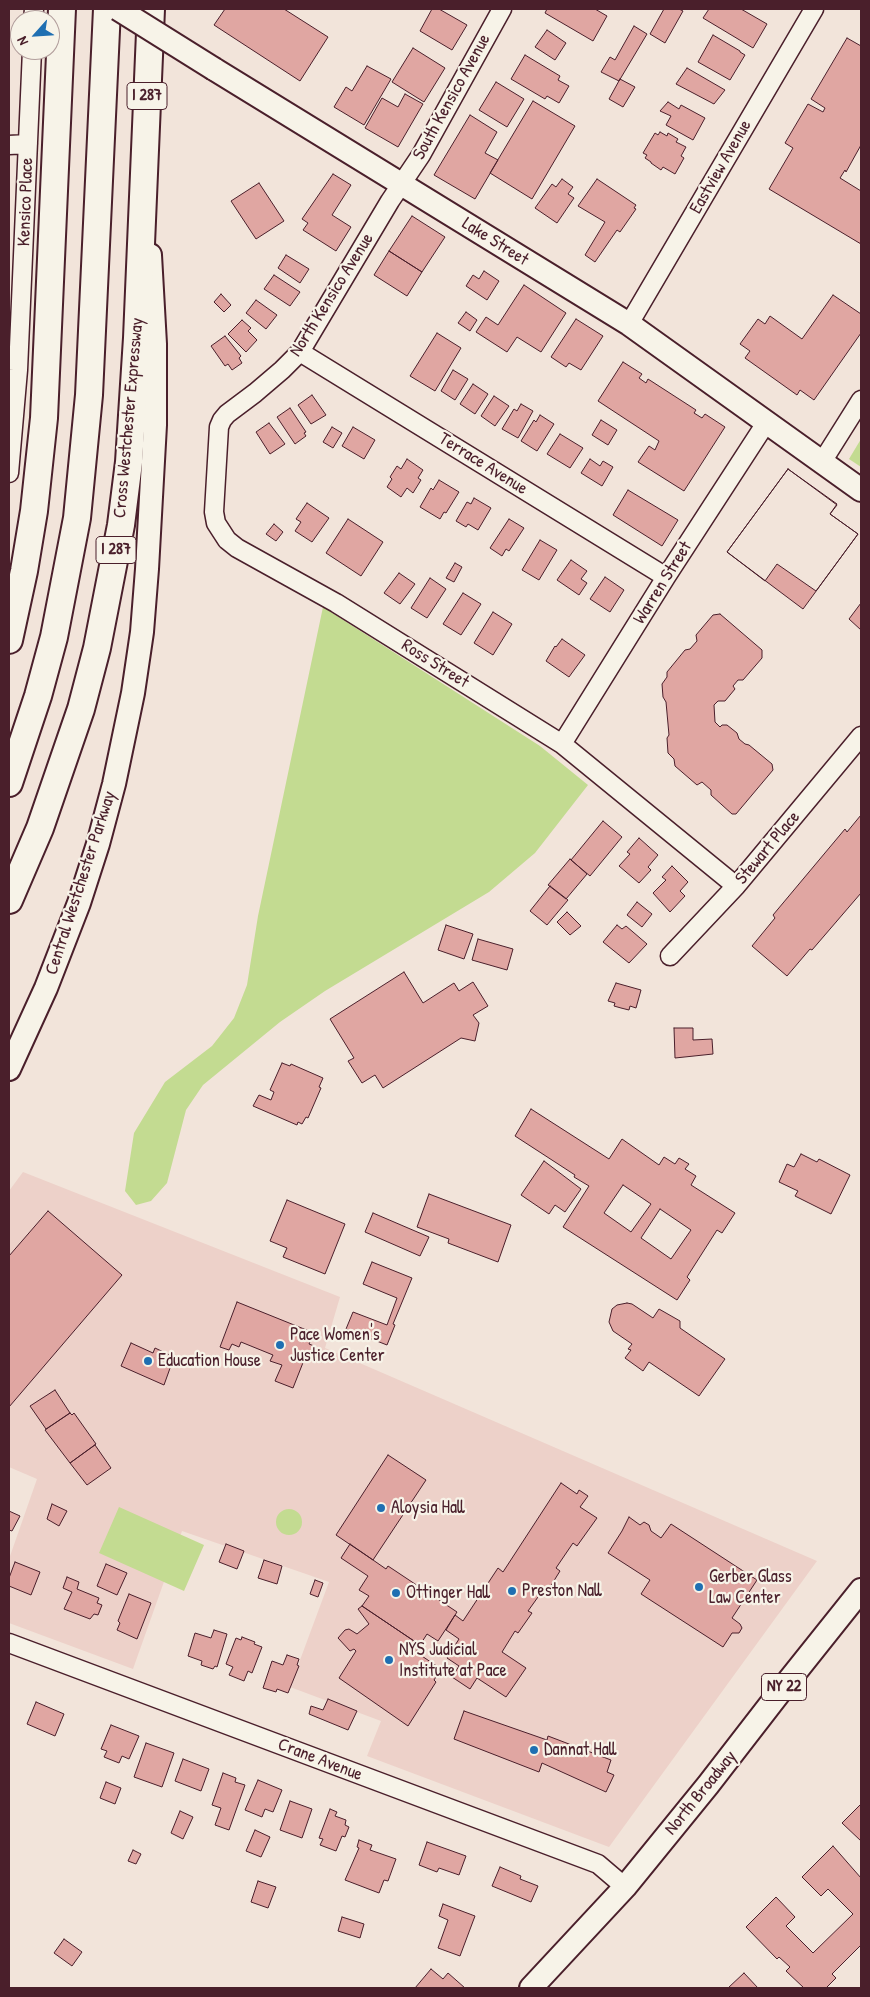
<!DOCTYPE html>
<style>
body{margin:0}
#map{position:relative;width:870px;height:1997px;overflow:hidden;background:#f2e4da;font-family:"Patrick Hand",sans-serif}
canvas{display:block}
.frame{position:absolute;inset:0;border:10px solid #4a1f2b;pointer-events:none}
.north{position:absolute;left:10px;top:10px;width:50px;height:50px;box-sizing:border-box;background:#f7f3e8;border:1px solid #b29e9c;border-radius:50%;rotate:244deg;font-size:14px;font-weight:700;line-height:20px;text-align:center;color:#4a1f2b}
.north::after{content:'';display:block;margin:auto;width:18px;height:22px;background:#1f6fb2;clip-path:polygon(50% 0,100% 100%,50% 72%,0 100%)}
</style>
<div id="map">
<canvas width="870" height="1997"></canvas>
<div class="frame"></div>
<div class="north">N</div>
</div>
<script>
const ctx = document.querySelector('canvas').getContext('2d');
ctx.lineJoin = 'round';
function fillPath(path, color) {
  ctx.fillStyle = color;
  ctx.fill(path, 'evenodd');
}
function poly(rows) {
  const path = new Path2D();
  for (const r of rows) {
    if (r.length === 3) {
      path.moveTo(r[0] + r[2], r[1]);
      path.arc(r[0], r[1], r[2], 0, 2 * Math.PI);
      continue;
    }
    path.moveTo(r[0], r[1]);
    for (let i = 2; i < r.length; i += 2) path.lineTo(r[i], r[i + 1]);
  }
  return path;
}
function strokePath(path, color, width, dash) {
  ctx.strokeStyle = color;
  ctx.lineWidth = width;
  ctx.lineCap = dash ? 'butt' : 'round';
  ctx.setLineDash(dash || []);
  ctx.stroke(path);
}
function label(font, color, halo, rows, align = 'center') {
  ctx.font = font + ' "Patrick Hand",sans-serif';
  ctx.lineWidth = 4.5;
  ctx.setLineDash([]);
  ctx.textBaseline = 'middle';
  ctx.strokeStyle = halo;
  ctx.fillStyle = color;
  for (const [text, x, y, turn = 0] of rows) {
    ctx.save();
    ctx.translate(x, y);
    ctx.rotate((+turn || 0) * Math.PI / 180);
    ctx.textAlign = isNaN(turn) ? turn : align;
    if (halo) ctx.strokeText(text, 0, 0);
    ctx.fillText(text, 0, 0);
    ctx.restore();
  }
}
fillPath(poly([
 [23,1172,340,1297,325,1348,817,1561,609,1847,367,1756,381,1721,290,1687,329,1582,182,1531,133,1669,9,1623,9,1559,37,1479,9,1467,9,1191]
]), '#edd1c9');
fillPath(poly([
 [861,439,861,467,849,459],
 [323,607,540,746,588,785,535,853,489,892,325,991,280,1022,203,1085,186,1110,167,1183,151,1201,136,1205,125,1191,134,1133,165,1082,212,1046,234,1018,247,985,258,916],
 [119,1507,204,1545,184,1591,99,1553],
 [289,1522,13]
]), '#c3db91');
const building = poly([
 [225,9,284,9,328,37,300,81,214,25,225,9],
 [432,9,439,9,467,25,452,50,420,31,432,9],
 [547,9,595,9,607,16,593,41,545,13,547,9],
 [664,9,679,9,683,11,665,43,650,34,664,9],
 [709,9,741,9,767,24,753,48,703,18,709,9],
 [634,26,647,34,619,81,601,72,610,57,615,60,634,26],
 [547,30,566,43,555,60,535,47,547,30],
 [713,35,740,51,740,52,745,55,730,80,698,62,713,35],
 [847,38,861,46,861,145,846,172,845,170,840,178,861,191,861,244,769,189,793,148,785,143,808,104,823,112,825,108,811,99,847,38],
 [413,48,445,68,424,102,392,82,413,48],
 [525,55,560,76,558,80,569,86,559,103,547,96,545,99,511,79,525,55],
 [367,66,391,79,364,125,334,107,346,87,352,91,367,66],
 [687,68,725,90,714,104,676,84,687,68],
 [620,79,635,87,623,107,609,99,620,79],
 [496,82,524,99,507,127,479,110,496,82],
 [405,94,423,104,398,147,365,128,382,98,398,107,405,94],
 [533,101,575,126,532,199,490,173,533,101],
 [668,102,679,109,681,105,705,118,693,140,666,125,671,116,660,111,668,102],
 [470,115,497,132,485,153,498,160,475,199,434,175,470,115],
 [660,132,667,136,668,133,678,139,676,142,686,147,681,156,684,158,675,174,663,167,661,170,651,163,651,162,645,158,647,155,643,153,655,133,658,135,660,132],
 [333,174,351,185,332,215,351,227,336,251,303,230,308,223,302,219,333,174],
 [562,179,573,187,568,194,574,198,557,223,535,208,552,184,556,187,562,179],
 [597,179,636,205,634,208,636,209,620,232,617,230,595,262,585,255,605,222,578,206,597,179],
 [259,183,284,221,256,239,231,201,259,183],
 [412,216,445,237,422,272,389,251,412,216],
 [389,251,422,272,407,296,374,275,389,251],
 [286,255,309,269,300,283,278,268,286,255],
 [484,271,499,281,487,300,466,286,473,275,479,279,484,271],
 [274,275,300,292,290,306,264,289,274,275],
 [524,285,566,313,541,352,517,337,507,352,476,332,486,317,498,325,524,285],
 [221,294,231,305,224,312,214,302,221,294],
 [833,295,861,314,861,333,814,400,800,390,797,395,745,358,750,351,740,344,758,319,765,324,770,316,802,339,833,295],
 [256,300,277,315,266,329,246,313,256,300],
 [466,312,477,320,470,331,458,323,466,312],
 [576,319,603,336,581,370,569,363,566,367,551,357,576,319],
 [242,320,251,328,248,331,257,340,246,352,228,334,242,320],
 [437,333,461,348,435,391,410,376,437,333],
 [225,336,241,356,239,358,242,363,232,370,228,364,225,366,211,346,225,336],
 [623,362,642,374,639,378,646,383,648,379,696,410,694,413,702,418,705,414,725,427,684,491,638,462,649,446,655,450,659,441,598,401,623,362],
 [453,370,468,379,455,400,441,391,453,370],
 [473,384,488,394,475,414,460,404,473,384],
 [312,395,326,415,311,424,298,405,312,395],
 [494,396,509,406,495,426,481,416,494,396],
 [521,404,533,411,518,438,502,429,514,409,517,411,521,404],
 [290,408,306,432,304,433,306,436,295,444,277,417,290,408],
 [540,415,554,424,537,451,521,441,534,420,536,422,540,415],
 [601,420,617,430,608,445,592,435,601,420],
 [269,423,285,444,270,454,256,432,269,423],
 [332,427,342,433,333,448,323,442,332,427],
 [353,427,375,440,364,459,342,446,353,427],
 [560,434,583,448,570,468,547,454,560,434],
 [407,459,423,470,418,478,421,480,413,493,407,488,401,497,387,487,392,479,390,477,397,466,401,469,407,459],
 [590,459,600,466,603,461,613,467,602,486,581,473,590,459],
 [788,469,837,505,830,514,858,534,803,609,727,552,788,469],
 [788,469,837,504,830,514,858,534,816,591,777,564,765,581,727,552,788,469],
 [439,480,459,492,446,513,444,512,440,519,420,507,431,488,433,490,439,480],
 [628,490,678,520,662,546,613,515,628,490],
 [474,498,491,508,478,530,468,524,466,527,456,521,467,502,471,504,474,498],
 [307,503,329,518,312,542,295,531,301,522,296,519,307,503],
 [348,519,383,542,361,576,326,553,348,519],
 [509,519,524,528,509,551,506,549,502,556,490,548,509,519],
 [274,524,283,532,276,541,266,534,274,524],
 [540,540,557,550,539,580,522,570,540,540],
 [571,560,587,571,581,579,587,583,579,595,557,580,571,560],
 [455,563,462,567,454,582,446,578,455,563],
 [399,573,415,584,400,604,384,593,399,573],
 [605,577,624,590,610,612,590,599,605,577],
 [430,578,446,589,427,618,411,608,430,578],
 [463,593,481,604,461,635,443,624,463,593],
 [861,603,861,630,849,619,861,603],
 [493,612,512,624,493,655,474,643,493,612],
 [720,614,762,650,762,658,743,680,738,680,733,686,735,689,725,701,718,701,714,705,715,722,720,727,722,725,727,725,737,733,739,739,745,744,749,745,772,764,773,770,736,814,732,814,711,795,711,790,702,782,697,785,675,766,674,759,668,753,667,738,669,735,666,702,663,697,662,684,667,677,667,672,685,650,690,649,697,641,696,635,713,615,720,614],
 [562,639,585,655,569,677,546,661,555,646,556,647,562,639],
 [861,815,861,893,812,950,810,949,787,976,752,946,775,918,773,915,845,829,847,832,861,815],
 [603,821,622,837,590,876,571,860,603,821],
 [639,838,658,855,648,867,651,870,639,883,619,866,630,854,627,852,639,838],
 [570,859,587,874,566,899,548,885,570,859],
 [672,866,688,882,680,891,685,896,670,912,653,893,666,880,662,877,672,866],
 [550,886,568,900,547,925,530,911,550,886],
 [637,902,652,914,642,927,627,915,637,902],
 [567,912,581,926,570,935,557,922,567,912],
 [446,925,473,934,464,959,438,950,446,925],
 [617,925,622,929,626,926,647,944,629,963,603,942,617,925],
 [478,939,513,949,507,970,472,960,478,939],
 [404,972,423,1003,454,983,459,991,473,982,488,1006,473,1015,479,1023,475,1041,461,1038,383,1088,375,1075,362,1083,348,1061,354,1058,330,1019,404,972],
 [616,983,641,990,636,1008,630,1006,629,1010,621,1008,614,1006,615,1003,608,1001,616,983],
 [674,1028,693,1028,693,1040,712,1039,713,1054,675,1058,674,1028],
 [282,1063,290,1066,291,1064,323,1078,319,1087,321,1088,308,1118,306,1117,302,1124,298,1122,297,1125,253,1106,259,1095,271,1100,274,1092,270,1090,282,1063],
 [531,1109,609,1159,622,1139,659,1165,664,1157,675,1164,679,1158,689,1164,685,1169,696,1176,691,1185,735,1213,722,1233,717,1230,687,1277,690,1280,677,1300,563,1227,589,1186,574,1177,575,1175,515,1136,531,1109],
 [623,1185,651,1204,631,1232,604,1213,623,1185],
 [660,1209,691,1230,671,1259,641,1238,660,1209],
 [801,1154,817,1162,819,1159,850,1175,831,1214,795,1196,798,1191,779,1182,787,1164,794,1167,801,1154],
 [544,1161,581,1189,565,1212,555,1205,549,1214,521,1195,544,1161],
 [429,1194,511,1225,498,1262,448,1243,449,1239,417,1227,429,1194],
 [287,1200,345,1224,325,1274,283,1257,287,1248,270,1241,287,1200],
 [48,1211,122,1275,9,1407,9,1256,48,1211],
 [373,1213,429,1237,420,1256,365,1232,373,1213],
 [372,1262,412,1278,393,1324,395,1325,387,1345,346,1329,353,1312,387,1325,397,1298,363,1284,372,1262],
 [237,1302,314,1333,309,1344,314,1346,310,1357,306,1355,293,1388,275,1381,282,1365,270,1361,273,1355,241,1342,239,1347,232,1344,229,1350,220,1347,237,1302],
 [627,1303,632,1304,653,1318,659,1309,680,1321,680,1328,725,1359,699,1396,649,1362,643,1371,625,1358,631,1350,628,1349,632,1344,613,1331,609,1322,612,1309,617,1305,627,1303],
 [131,1343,153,1353,155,1348,174,1357,164,1385,121,1366,131,1343],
 [55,1390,70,1413,46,1429,30,1406,55,1390],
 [70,1413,72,1415,74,1413,96,1444,70,1463,45,1430,70,1413],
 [95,1445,111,1468,87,1485,70,1463,95,1445],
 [388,1455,426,1480,373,1560,336,1535,388,1455],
 [561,1483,577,1494,579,1490,588,1496,580,1507,597,1518,577,1546,573,1543,556,1568,560,1571,547,1592,543,1590,528,1611,532,1613,518,1633,515,1631,502,1652,526,1668,506,1697,477,1678,470,1689,452,1677,459,1666,447,1658,459,1639,446,1630,455,1615,463,1621,498,1568,503,1572,561,1483],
 [52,1504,67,1511,59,1526,47,1519,52,1504],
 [9,1511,20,1516,12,1531,9,1530,9,1511],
 [629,1517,640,1525,644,1522,649,1525,651,1531,661,1538,671,1524,757,1580,732,1618,740,1624,742,1628,739,1633,732,1633,723,1647,641,1594,650,1580,608,1553,622,1531,629,1517],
 [226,1544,244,1551,237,1569,219,1562,226,1544],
 [350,1544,386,1569,388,1566,457,1612,438,1641,427,1634,420,1645,362,1606,369,1596,359,1590,368,1576,341,1558,350,1544],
 [264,1560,282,1566,277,1584,258,1578,264,1560],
 [15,1562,40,1572,31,1595,9,1586,9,1578,15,1562],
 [106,1564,127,1573,117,1595,97,1586,106,1564],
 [67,1577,79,1582,77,1589,99,1598,97,1603,102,1605,98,1615,94,1614,90,1619,64,1609,72,1592,63,1588,67,1577],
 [315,1580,323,1583,318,1597,310,1594,315,1580],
 [129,1594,151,1603,137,1639,117,1630,120,1623,118,1621,129,1594],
 [362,1606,420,1645,416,1652,441,1669,434,1680,436,1682,408,1726,339,1678,356,1651,354,1649,350,1651,338,1638,345,1630,349,1629,357,1634,369,1624,358,1609,362,1606],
 [214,1630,227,1634,217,1667,215,1666,213,1669,201,1665,202,1661,188,1656,195,1633,211,1638,214,1630],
 [242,1637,255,1642,254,1644,262,1647,252,1673,248,1671,244,1681,229,1675,233,1667,226,1664,236,1638,241,1640,242,1637],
 [287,1655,299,1659,297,1665,299,1666,288,1693,277,1689,276,1692,263,1688,272,1661,283,1665,287,1655],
 [328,1699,357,1711,348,1730,309,1714,311,1706,323,1710,328,1699],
 [36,1702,64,1714,55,1736,27,1724,36,1702],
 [464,1711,547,1740,548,1736,611,1760,607,1772,614,1775,606,1792,542,1763,539,1772,454,1739,464,1711],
 [111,1725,139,1736,129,1759,122,1756,119,1763,104,1757,107,1751,101,1749,111,1725],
 [146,1743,174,1753,162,1787,134,1777,146,1743],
 [183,1759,209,1769,201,1791,175,1781,183,1759],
 [223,1773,236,1778,235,1782,245,1785,229,1830,215,1825,221,1808,212,1805,223,1773],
 [258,1780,282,1790,273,1812,265,1809,262,1817,245,1810,258,1780],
 [106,1782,121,1788,115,1804,100,1798,106,1782],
 [290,1801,312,1809,302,1838,280,1830,290,1801],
 [861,1804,861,1841,842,1823,861,1804],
 [330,1809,337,1812,335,1816,346,1820,345,1825,349,1827,345,1837,342,1836,336,1851,320,1845,323,1839,319,1838,330,1809],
 [180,1811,193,1817,183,1839,171,1833,180,1811],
 [255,1830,270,1837,261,1857,246,1851,255,1830],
 [359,1840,372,1845,370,1850,396,1859,388,1881,384,1880,379,1893,345,1880,359,1848,357,1847,359,1840],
 [427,1842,466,1856,459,1875,439,1868,437,1872,419,1865,427,1842],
 [833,1846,861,1878,861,1945,832,1974,836,1978,826,1988,804,1988,786,1971,790,1967,779,1957,777,1959,746,1927,776,1897,795,1917,786,1926,813,1953,853,1914,828,1889,821,1896,802,1877,833,1846],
 [133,1850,141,1854,136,1864,128,1861,133,1850],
 [500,1867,521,1876,520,1879,538,1886,531,1902,492,1886,500,1867],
 [258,1881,276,1887,268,1908,251,1902,258,1881],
 [443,1904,475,1916,460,1956,438,1948,448,1920,439,1916,443,1904],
 [342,1917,364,1924,360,1938,338,1931,342,1917],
 [64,1939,82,1952,72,1966,54,1953,64,1939],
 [431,1969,443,1979,448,1973,465,1988,415,1988,431,1969],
 [744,1973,758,1988,728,1988,744,1973]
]);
fillPath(building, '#e0a6a2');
strokePath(building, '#4a1f2b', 1);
const minor = poly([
 [502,9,421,155,390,201,300,352,282,370,255,393,227,414,222,420,219,427,214,512,216,523,227,540,237,548,336,603,562,744,736,886],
 [33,20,34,9],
 [9,145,28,144],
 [629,324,814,9],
 [300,352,666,577],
 [822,462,861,400],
 [9,473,18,370,32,50],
 [562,744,666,577,766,423],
 [670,956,736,886,861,736],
 [9,1643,598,1864,625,1887]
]);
const major = poly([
 [214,69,629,324,861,490],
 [9,1069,46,988,79,903,98,844,114,784,133,693,142,632,147,569,155,425,155,344,150,255],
 [531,1988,625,1887,708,1785,790,1679,861,1590]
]);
const highway = poly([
 [9,640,24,571,34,511,44,418,62,9],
 [9,783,38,696,54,637,77,518,89,395,107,9],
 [9,900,40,828,81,709,97,648,121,525,129,462,137,338,151,9]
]);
strokePath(minor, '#4a1f2b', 21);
strokePath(major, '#4a1f2b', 26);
strokePath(highway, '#4a1f2b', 30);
strokePath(minor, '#f7f3e8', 18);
strokePath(major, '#f7f3e8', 22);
strokePath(highway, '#f7f3e8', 26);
const majorBridge = poly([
 [118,9,214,69]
]);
strokePath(majorBridge, '#4a1f2b', 26, []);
strokePath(majorBridge, '#f7f3e8', 22);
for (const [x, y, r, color] of [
 [280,1345,5,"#1f6fb2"],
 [148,1361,5,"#1f6fb2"],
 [381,1508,5,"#1f6fb2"],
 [699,1587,5,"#1f6fb2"],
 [512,1591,5,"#1f6fb2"],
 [396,1593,5,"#1f6fb2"],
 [389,1660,5,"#1f6fb2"],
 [534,1750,5,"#1f6fb2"]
]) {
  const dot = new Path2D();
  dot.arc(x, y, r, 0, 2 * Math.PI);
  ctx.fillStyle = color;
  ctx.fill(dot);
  strokePath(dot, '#f7f3e8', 2);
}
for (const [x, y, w] of [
 [147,96,40],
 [116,550,40],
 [784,1687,45]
]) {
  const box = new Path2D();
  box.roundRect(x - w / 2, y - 13.5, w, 27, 4);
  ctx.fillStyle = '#f7f3e8';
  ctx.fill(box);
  strokePath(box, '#4a1f2b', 1);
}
label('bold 16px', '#4a1f2b', null, [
 ["I 287",147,96],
 ["I 287",116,550],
 ["NY 22",784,1687]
]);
label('18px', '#4a1f2b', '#f7f3e8', [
 ["South Kensico Avenue",452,97,-61],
 ["Eastview Avenue",721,167,-60],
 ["Kensico Place",26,202,-88],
 ["Lake Street",495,242,32],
 ["North Kensico Avenue",332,295,-58],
 ["Cross Westchester Expressway",129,418,-85],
 ["Terrace Avenue",483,464,32],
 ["Warren Street",663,583,-58],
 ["Ross Street",435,664,32],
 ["Stewart Place",768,848,-50],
 ["Central Westchester Parkway",81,883,-72],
 ["Crane Avenue",320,1760,21],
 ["North Broadway",701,1793,-51]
]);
label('18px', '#4a1f2b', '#f7f3e8', [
 ["Pace Women's",290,1335],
 ["Justice Center",290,1356],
 ["Education House",158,1361],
 ["Aloysia Hall",391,1508],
 ["Gerber Glass",709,1577],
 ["Law Center",709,1598],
 ["Preston Nall",522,1591],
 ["Ottinger Hall",406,1593],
 ["NYS Judicial",399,1650],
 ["Institute at Pace",399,1671],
 ["Dannat Hall",544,1750]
], 'left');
</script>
